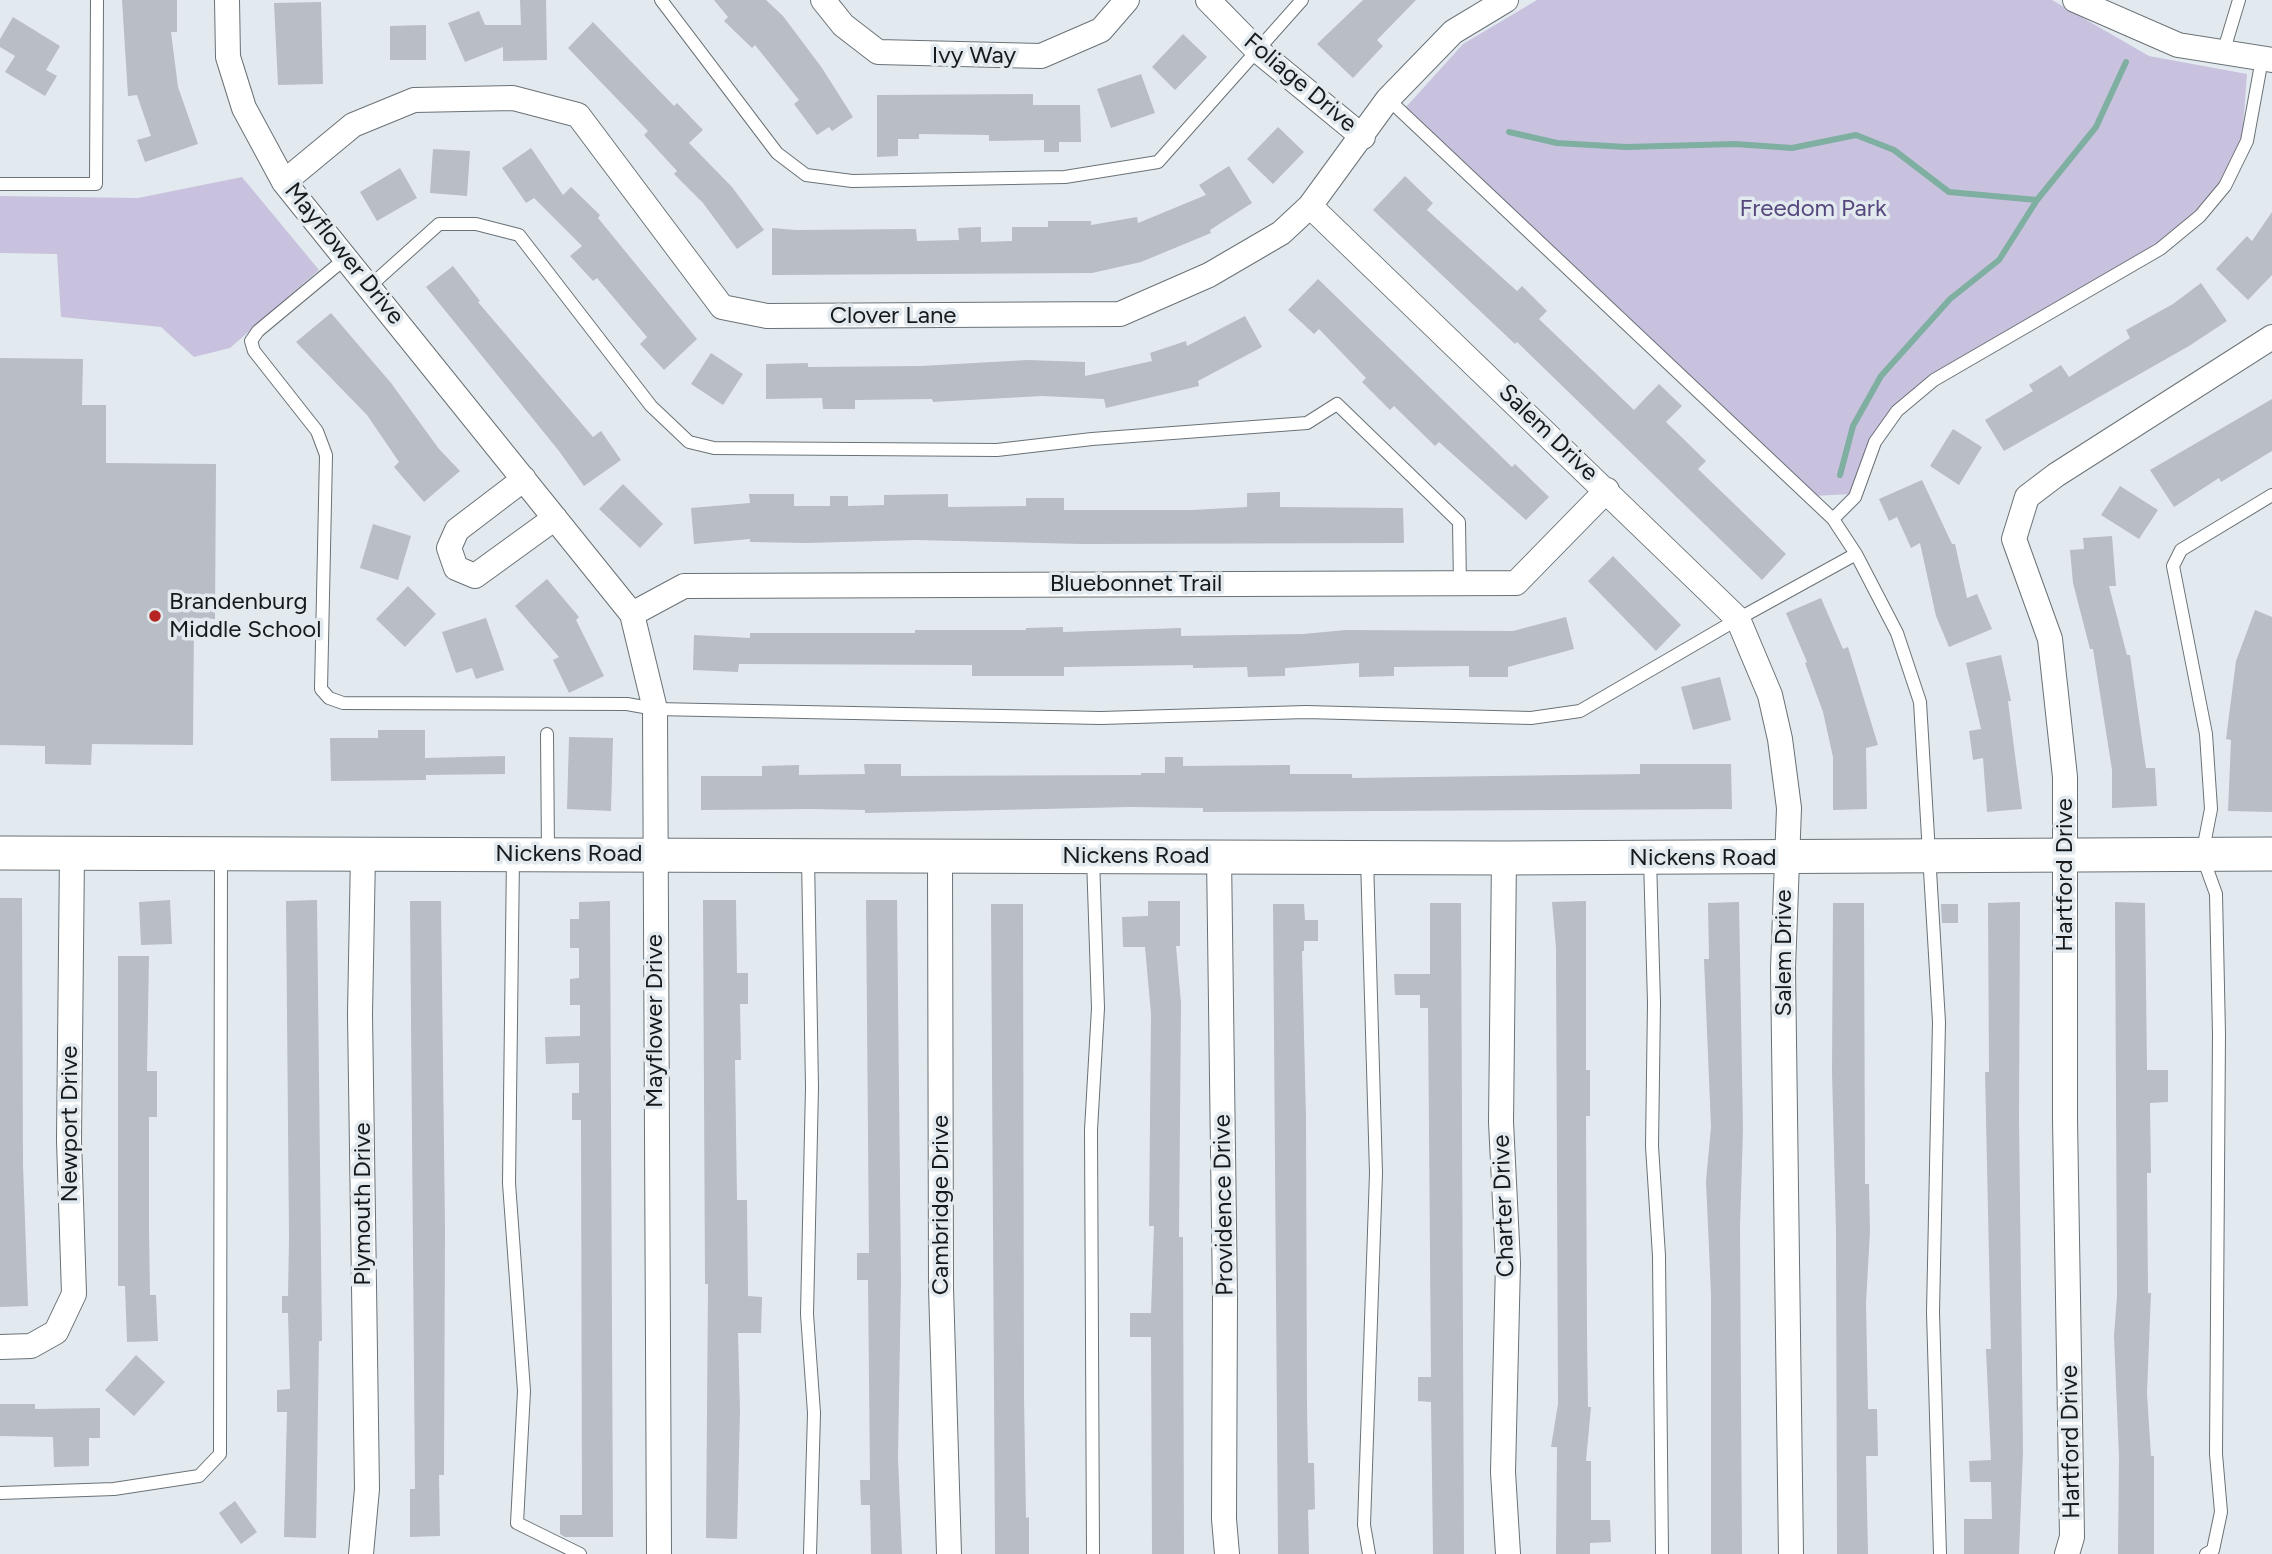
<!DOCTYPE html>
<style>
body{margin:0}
canvas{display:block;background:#e2eaef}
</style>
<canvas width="2272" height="1554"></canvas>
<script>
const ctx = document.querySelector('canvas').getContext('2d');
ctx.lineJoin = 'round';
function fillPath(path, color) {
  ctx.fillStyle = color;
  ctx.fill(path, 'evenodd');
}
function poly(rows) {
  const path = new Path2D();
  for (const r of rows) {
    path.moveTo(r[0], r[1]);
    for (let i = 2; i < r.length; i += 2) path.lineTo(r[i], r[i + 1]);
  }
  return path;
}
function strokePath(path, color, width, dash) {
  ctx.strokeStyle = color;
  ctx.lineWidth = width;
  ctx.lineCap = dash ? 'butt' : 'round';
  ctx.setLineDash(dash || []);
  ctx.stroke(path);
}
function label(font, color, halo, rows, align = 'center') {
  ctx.font = font + ' Figtree,sans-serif';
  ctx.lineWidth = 7;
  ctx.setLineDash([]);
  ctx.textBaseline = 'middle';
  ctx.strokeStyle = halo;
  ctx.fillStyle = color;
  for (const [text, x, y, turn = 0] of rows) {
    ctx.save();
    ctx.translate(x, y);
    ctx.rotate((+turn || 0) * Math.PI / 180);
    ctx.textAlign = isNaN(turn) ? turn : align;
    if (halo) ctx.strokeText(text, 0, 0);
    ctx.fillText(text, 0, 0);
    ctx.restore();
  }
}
fillPath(poly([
 [1537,0,2052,0,2149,56,2247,74,2242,140,2233,167,2190,227,1937,377,1888,422,1853,494,1813,496,1406,107,1463,44],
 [242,177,319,270,230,348,194,357,161,327,61,317,57,254,0,253,0,196,138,198]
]), '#c9c2df');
strokePath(poly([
 [1509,132,1557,143,1626,147,1735,144,1792,148,1856,135,1894,150,1949,192,2037,200],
 [1840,475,1853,426,1881,376,1950,299,1999,260,2037,200,2096,127,2126,62]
]), '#7eafa1', 6);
fillPath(poly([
 [122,0,177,0,177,32,171,32,178,87,198,144,145,162,137,140,151,136,137,95,128,96],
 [520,0,546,0,547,60,503,61,503,47,465,62,448,23,479,11,485,25,521,25],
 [714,0,766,0,783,16,822,68,853,117,832,131,829,127,817,135,794,104,799,100,755,45,752,48,724,21,728,17],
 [1363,0,1416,0,1377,40,1383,46,1353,78,1317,44],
 [321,2,323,84,278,85,274,3],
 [13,17,60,46,46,70,57,76,45,96,5,72,15,56,0,47,0,39],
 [593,22,674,106,677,103,703,130,689,143,732,187,764,230,737,249,703,203,674,174,677,171,644,135,648,131,568,48],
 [426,25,426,60,390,60,390,26],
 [1183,34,1207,57,1175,90,1152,67],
 [1141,74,1155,113,1111,128,1097,89],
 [1033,94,1033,105,1080,105,1081,142,1059,142,1059,152,1044,152,1044,140,989,141,989,135,919,134,919,139,898,139,898,156,877,157,877,95],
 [1278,127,1304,152,1273,184,1247,159],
 [531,148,563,195,571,187,600,215,598,218,697,339,664,370,640,344,647,337,597,278,593,281,570,256,582,246,534,198,526,203,502,168],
 [433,149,470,151,467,196,430,193],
 [1229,166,1252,203,1210,230,1211,233,1141,262,1092,273,772,275,772,228,796,230,916,229,917,241,959,240,958,228,981,227,981,242,1012,241,1012,227,1048,227,1048,221,1091,221,1091,225,1137,217,1138,223,1206,195,1199,185],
 [400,168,417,198,377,221,360,192],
 [1405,176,1433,203,1427,210,1517,291,1522,286,1547,311,1539,319,1634,410,1659,384,1682,406,1666,422,1706,461,1698,469,1786,554,1762,580,1517,342,1515,344,1373,210],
 [2272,212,2272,275,2248,300,2216,269,2247,236,2252,241],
 [453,266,480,301,478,302,593,437,601,431,621,460,584,486,559,451,426,287],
 [1318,279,1512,467,1515,464,1549,497,1526,520,1439,442,1435,446,1394,406,1390,410,1362,382,1366,378,1319,329,1314,334,1288,310],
 [2201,283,2227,321,2189,346,2004,451,1985,420,2033,391,2029,385,2061,365,2069,377,2130,338,2126,330,2173,304],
 [331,313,391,383,439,449,460,471,424,502,394,467,399,462,367,415,296,342],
 [1245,316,1262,347,1198,381,1199,386,1106,408,1104,399,1042,396,933,402,932,399,855,400,855,409,823,409,822,398,766,399,766,364,808,363,808,367,921,366,1028,360,1085,362,1085,376,1152,361,1150,353,1186,341,1187,346],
 [711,353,743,374,723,405,691,384],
 [0,358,83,359,82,405,106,405,106,463,216,464,215,619,194,618,193,745,92,744,91,765,45,764,45,746,0,745],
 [2272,399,2272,451,2221,482,2219,478,2174,507,2150,470],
 [1953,429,1982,447,1959,485,1930,466],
 [1922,480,1952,544,1955,544,1967,598,1977,594,1992,629,1949,647,1936,616,1920,543,1911,548,1897,517,1889,521,1879,499],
 [623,484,663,524,640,548,599,509],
 [2120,486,2158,510,2139,539,2101,515],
 [1280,492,1280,507,1403,508,1404,543,1082,544,916,540,806,543,750,542,750,539,694,544,691,508,750,503,749,494,794,494,794,506,830,506,830,496,848,496,848,506,884,505,884,495,948,494,948,507,1026,506,1026,498,1064,498,1064,510,1192,510,1247,507,1247,493],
 [373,524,411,536,398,580,360,568],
 [2112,536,2116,586,2109,586,2127,655,2130,655,2146,768,2155,768,2157,806,2112,808,2112,770,2093,649,2090,649,2073,583,2070,550,2084,549,2083,538],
 [1613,556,1681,625,1656,651,1588,581],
 [547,579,579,617,576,620,604,676,569,693,553,660,559,657,515,606],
 [408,586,436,614,405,647,376,619],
 [1821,598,1843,649,1848,647,1878,745,1866,748,1867,809,1833,810,1833,757,1823,712,1805,663,1807,662,1786,613],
 [2255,610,2272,617,2272,812,2228,811,2231,740,2226,739,2236,661],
 [1566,617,1574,649,1508,667,1508,677,1469,677,1469,666,1394,667,1394,676,1359,677,1359,663,1285,668,1285,676,1248,677,1247,667,1193,668,1193,665,1064,667,1064,676,972,676,972,665,739,664,738,672,693,670,694,635,750,638,750,633,915,633,915,630,1026,630,1026,628,1063,627,1063,632,1181,628,1181,636,1303,634,1346,630,1513,631],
 [486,618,504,670,476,679,472,668,456,673,442,632],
 [2001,655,2011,701,2008,701,2022,809,1987,812,1983,758,1973,760,1969,731,1981,729,1966,663],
 [1720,677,1731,720,1693,730,1681,687],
 [378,730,425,730,425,758,505,756,505,774,426,775,426,780,331,781,330,738,378,738],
 [569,737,613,738,611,811,567,809],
 [1165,757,1183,757,1183,766,1290,765,1290,774,1352,774,1352,778,1640,774,1640,764,1731,764,1732,809,1203,812,1203,808,1130,807,865,813,865,810,811,809,701,810,701,776,762,776,762,766,799,765,799,775,865,774,864,764,901,764,901,776,1141,775,1141,773,1165,773],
 [0,898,22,898,23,1164,28,1306,0,1307],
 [170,900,172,944,141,945,139,902],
 [317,900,322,1341,319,1341,316,1538,284,1537,287,1412,277,1412,277,1390,290,1389,288,1313,282,1313,282,1296,288,1296,289,1238,286,901],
 [703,900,736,900,737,973,748,973,748,1004,740,1004,741,1060,735,1060,737,1200,747,1200,748,1296,762,1297,761,1333,738,1333,740,1411,737,1539,706,1538,708,1284,705,1284],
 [866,900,897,900,901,1280,898,1458,902,1554,871,1554,870,1505,861,1505,860,1480,870,1480,868,1280,857,1280,857,1253,869,1253],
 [410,901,441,901,445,1229,444,1475,439,1475,440,1536,410,1537,410,1489,415,1489],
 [610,901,613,1537,565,1537,560,1534,560,1515,582,1515,581,1120,572,1120,572,1093,579,1093,579,1063,546,1064,545,1037,580,1036,580,1005,570,1005,570,979,579,978,579,948,570,948,570,919,579,919,579,902],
 [1148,901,1180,901,1180,946,1176,946,1181,1003,1179,1237,1183,1237,1184,1554,1152,1554,1151,1337,1130,1337,1130,1313,1151,1313,1154,1226,1149,1226,1151,1014,1145,947,1123,947,1122,917,1148,916],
 [1586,901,1586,1070,1590,1070,1590,1116,1586,1116,1587,1333,1588,1407,1591,1407,1586,1461,1591,1461,1591,1520,1610,1520,1611,1542,1590,1543,1590,1554,1556,1554,1557,1447,1551,1447,1558,1404,1556,948,1552,902],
 [1739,902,1743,1129,1740,1227,1742,1554,1711,1554,1711,1294,1706,1181,1711,1127,1704,959,1709,959,1708,903],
 [2020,902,2019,1118,2023,1451,2019,1554,1964,1554,1964,1519,1992,1519,1991,1482,1970,1482,1969,1461,1991,1460,1986,1349,1991,1349,1985,1072,1989,1072,1988,903],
 [2115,902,2145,903,2147,1070,2168,1070,2168,1102,2150,1103,2151,1173,2147,1173,2148,1293,2151,1293,2147,1393,2151,1456,2154,1456,2154,1554,2118,1554,2119,1457,2114,1336,2117,1296],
 [1430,903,1461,903,1464,1554,1433,1554,1431,1402,1418,1401,1418,1377,1431,1377,1428,1008,1420,1008,1420,995,1395,995,1394,974,1430,974],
 [1833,903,1864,903,1865,1184,1869,1184,1870,1231,1866,1303,1868,1409,1877,1409,1878,1456,1866,1456,1868,1554,1837,1554,1836,1231,1832,1072],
 [991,904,1023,904,1024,1396,1026,1518,1029,1517,1029,1554,995,1554],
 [1273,904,1304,904,1305,920,1318,920,1318,941,1304,941,1304,951,1302,951,1306,1118,1307,1407,1308,1463,1314,1463,1315,1509,1308,1510,1309,1554,1278,1554],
 [1941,904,1958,904,1958,923,1942,923],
 [118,956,149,956,147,1071,157,1071,157,1117,149,1117,149,1230,150,1295,156,1295,158,1341,127,1342,125,1286,118,1286],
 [136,1355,165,1382,134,1416,105,1390],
 [0,1404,35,1404,35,1409,100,1408,100,1438,89,1438,89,1466,54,1467,53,1437,0,1436],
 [235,1501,257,1532,241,1544,219,1513]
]), '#b9bdc5');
const lane = poly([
 [661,0,777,153,806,175,852,181,1065,177,1158,162,1302,0],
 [2223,53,2239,0],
 [1388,99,1833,519,1856,554,1897,633,1920,702,1939,1022,1933,1312,1940,1554],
 [0,184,96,184,97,0],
 [347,257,258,331,251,341,254,351,317,431,326,455,321,689,329,698,343,703,627,704,655,709,1101,718,1306,712,1531,718,1580,711,1738,619,1856,554],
 [370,286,439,224,476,224,519,235,651,406,689,442,714,448,997,450,1092,439,1307,423,1337,404,1459,522,1460,585],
 [1833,519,1855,497,1875,442,1897,411,1934,380,2160,249,2200,216,2225,186,2247,141,2262,59],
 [547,734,548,853],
 [513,856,509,1183,524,1391,517,1523,580,1554],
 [808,858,812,1087,807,1314,814,1413,810,1554],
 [1093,858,1098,1008,1091,1130,1093,1554],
 [1367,858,1376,1173,1364,1525,1369,1554],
 [1650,858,1654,1003,1652,1146,1659,1256,1662,1554],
 [0,1493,114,1489,199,1476,220,1454,221,854],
 [2206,1554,2213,1550,2221,1512,2216,1454,2219,1034,2216,894,2202,855,2211,809,2206,734,2173,566,2181,550,2272,495]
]);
const street = poly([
 [227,0,228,57,244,108,284,182,632,614,655,709,659,1554],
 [823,0,843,25,878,52,1041,56,1101,30,1127,0],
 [1208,0,1257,50,1363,137],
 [2075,0,2178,45,2272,60],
 [284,182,353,125,414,100,513,98,578,115,722,307,767,316,1120,314,1209,275,1281,233,1310,206,1388,99,1453,32,1506,0],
 [1310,206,1738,619,1770,695,1780,739,1789,808,1783,968,1791,1554],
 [524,479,457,530,449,548,456,568,475,576,555,518],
 [632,614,684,586,1516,583,1607,490],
 [940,855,941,1288,949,1554],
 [1219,856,1225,1299,1224,1519,1227,1554],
 [1504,858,1501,1122,1508,1263,1503,1472,1508,1554],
 [0,1347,31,1346,56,1332,74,1294,69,1140,72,853],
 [361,1554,367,1489,360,1014,363,854],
 [2067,1554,2072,1537,2065,1119,2065,777,2050,639,2014,539,2027,497,2056,475,2272,337]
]);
const secondary = poly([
 [0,853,1504,858,2272,854]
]);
strokePath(lane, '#6a7277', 14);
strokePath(street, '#6a7277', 26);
strokePath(secondary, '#6a7277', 35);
strokePath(lane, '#fff', 12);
strokePath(street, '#fff', 24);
strokePath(secondary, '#fff', 33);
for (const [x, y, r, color] of [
 [155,616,7,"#b52523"]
]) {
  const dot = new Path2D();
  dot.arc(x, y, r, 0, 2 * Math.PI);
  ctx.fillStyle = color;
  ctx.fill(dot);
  strokePath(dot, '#e2eaef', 2.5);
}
label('24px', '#171a1c', '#e2eaef', [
 ["Ivy Way",974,56],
 ["Foliage Drive",1300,83,40],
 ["Mayflower Drive",344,254,51],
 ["Clover Lane",893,316],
 ["Salem Drive",1548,433,44],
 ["Bluebonnet Trail",1136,584],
 ["Nickens Road",569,854],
 ["Nickens Road",1136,856],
 ["Nickens Road",1703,858],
 ["Hartford Drive",2065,875,-90],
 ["Salem Drive",1784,953,-90],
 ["Mayflower Drive",655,1021,-90],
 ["Newport Drive",70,1124,-90],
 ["Plymouth Drive",363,1204,-90],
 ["Cambridge Drive",941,1205,-90],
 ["Providence Drive",1224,1205,-91],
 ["Charter Drive",1504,1206,-92],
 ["Hartford Drive",2071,1442,-91]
]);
label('24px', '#56477c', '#e2eaef', [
 ["Freedom Park",1813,209]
]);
label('24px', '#171a1c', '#e2eaef', [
 ["Brandenburg",169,602],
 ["Middle School",169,630]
], 'left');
</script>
